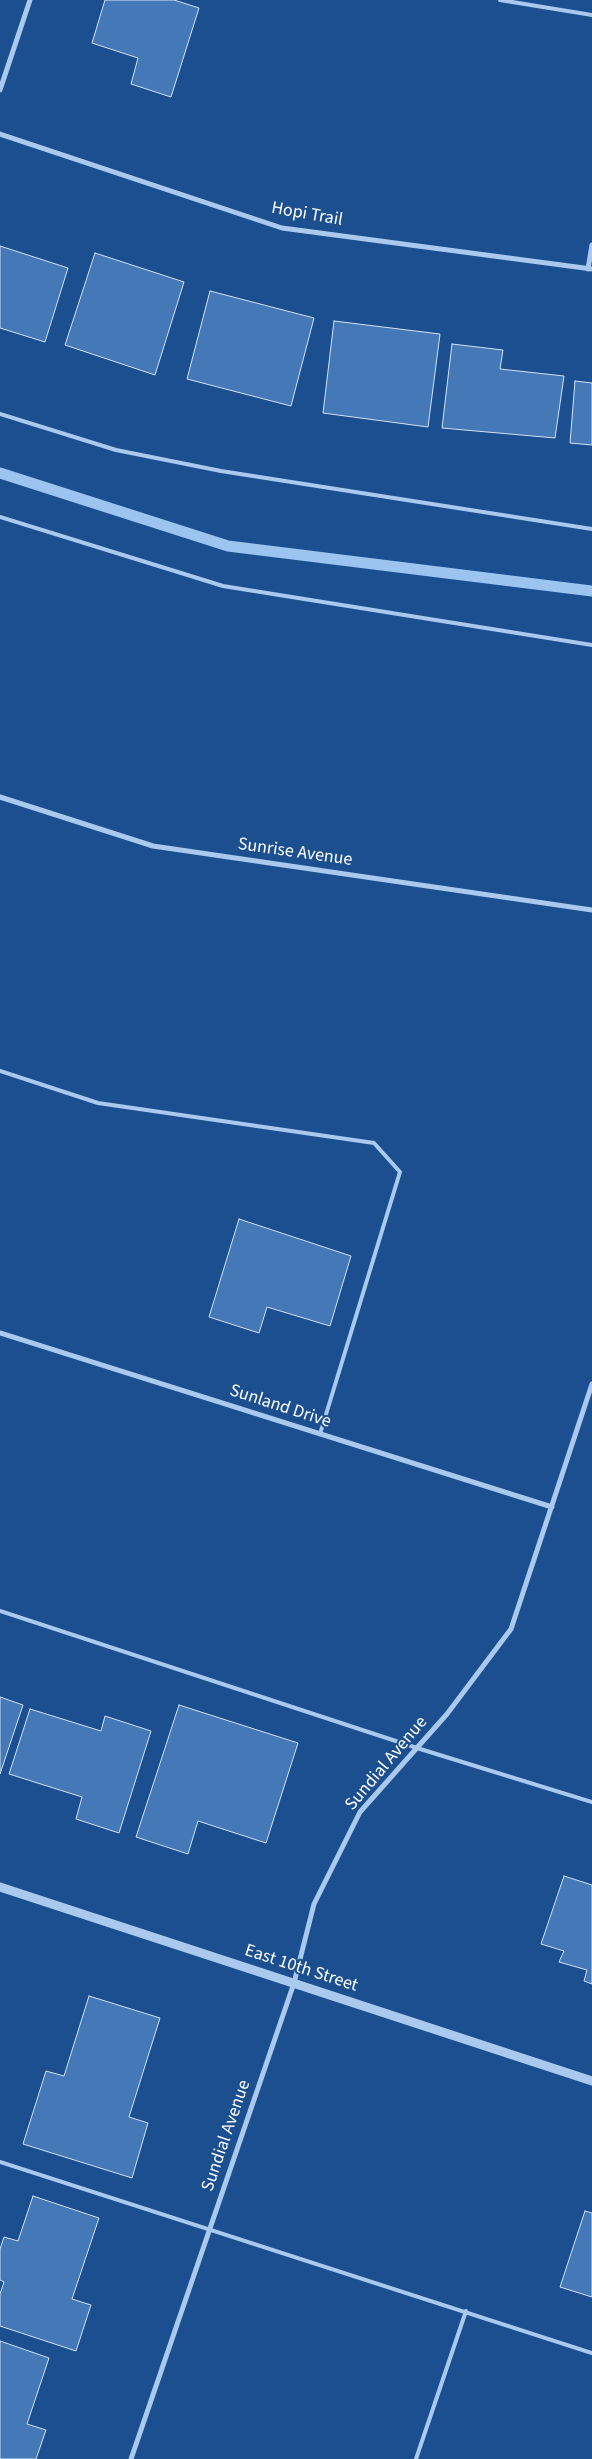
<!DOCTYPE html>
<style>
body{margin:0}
canvas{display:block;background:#1b4f8f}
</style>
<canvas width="592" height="2459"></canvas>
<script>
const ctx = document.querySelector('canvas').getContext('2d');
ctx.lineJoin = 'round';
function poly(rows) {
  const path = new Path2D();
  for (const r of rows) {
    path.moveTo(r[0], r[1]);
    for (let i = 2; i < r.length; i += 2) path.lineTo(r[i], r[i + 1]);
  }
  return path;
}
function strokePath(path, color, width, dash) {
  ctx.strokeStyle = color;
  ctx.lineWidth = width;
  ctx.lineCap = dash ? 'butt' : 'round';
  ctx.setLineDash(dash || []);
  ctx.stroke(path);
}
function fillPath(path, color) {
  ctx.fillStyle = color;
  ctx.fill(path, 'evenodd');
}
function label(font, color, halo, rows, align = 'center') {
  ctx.font = font + ' "Source Sans 3",sans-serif';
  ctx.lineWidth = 4;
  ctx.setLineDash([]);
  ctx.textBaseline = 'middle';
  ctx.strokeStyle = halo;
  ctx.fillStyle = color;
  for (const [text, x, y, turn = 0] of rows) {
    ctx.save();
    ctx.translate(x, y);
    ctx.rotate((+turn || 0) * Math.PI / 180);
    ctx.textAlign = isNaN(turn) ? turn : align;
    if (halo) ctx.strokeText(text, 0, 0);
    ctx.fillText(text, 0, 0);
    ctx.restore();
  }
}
strokePath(poly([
 [0,473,228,546,592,591]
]), '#9cc4f0', 11);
const building = poly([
 [105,0,174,0,199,8,171,97,131,84,138,58,92,43,105,0],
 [0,246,68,268,45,342,0,328,0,246],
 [95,253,184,282,155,375,65,345,95,253],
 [210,291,314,318,291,406,187,379,210,291],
 [334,321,440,334,428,427,323,413,334,321],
 [452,344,503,350,500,369,564,376,555,438,442,428,452,344],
 [575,381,592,383,592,445,570,443,575,381],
 [239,1219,351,1256,330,1326,267,1307,259,1333,209,1317,239,1219],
 [0,1697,23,1705,0,1774,0,1697],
 [179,1705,298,1743,266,1843,198,1821,188,1854,136,1837,179,1705],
 [30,1709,101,1731,105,1716,151,1731,119,1833,76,1819,82,1797,9,1774,30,1709],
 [564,1876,592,1885,592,1984,584,1981,587,1970,559,1962,564,1951,541,1944,564,1876],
 [89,1996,160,2018,129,2117,148,2123,132,2178,23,2144,46,2071,64,2076,89,1996],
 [33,2196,99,2218,72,2299,91,2305,76,2351,0,2326,0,2294,4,2282,0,2280,0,2249,4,2237,18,2241,33,2196],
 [585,2211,592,2213,592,2297,560,2287,585,2211],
 [0,2341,49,2358,27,2424,46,2430,36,2459,0,2459,0,2341]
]);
fillPath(building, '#4478b7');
strokePath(building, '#cfe3fa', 1);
strokePath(poly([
 [500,0,592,15],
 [0,414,116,450,221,471,592,529],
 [0,517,223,586,592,645],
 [0,1071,98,1103,374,1143,400,1172,320,1434],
 [0,1611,417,1748,592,1802],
 [0,2162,592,2353],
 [416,2459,466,2311]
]), '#a9c9ee', 4);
strokePath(poly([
 [0,90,30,0],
 [0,134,282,228,592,269],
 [588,269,592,245],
 [0,797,153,846,592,910],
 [0,1333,552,1507],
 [131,2459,294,1983,314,1904,360,1812,447,1714,511,1629,592,1384]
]), '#a9c9ee', 5);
strokePath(poly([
 [0,1887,592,2081]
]), '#a9c9ee', 9);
label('18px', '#fff', '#1b4f8f', [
 ["Hopi Trail",307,215,10],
 ["Sunrise Avenue",295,853,8],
 ["Sunland Drive",280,1407,18],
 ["Sundial Avenue",387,1764,-50],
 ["East 10th Street",301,1969,18],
 ["Sundial Avenue",227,2136,-71]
]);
</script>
